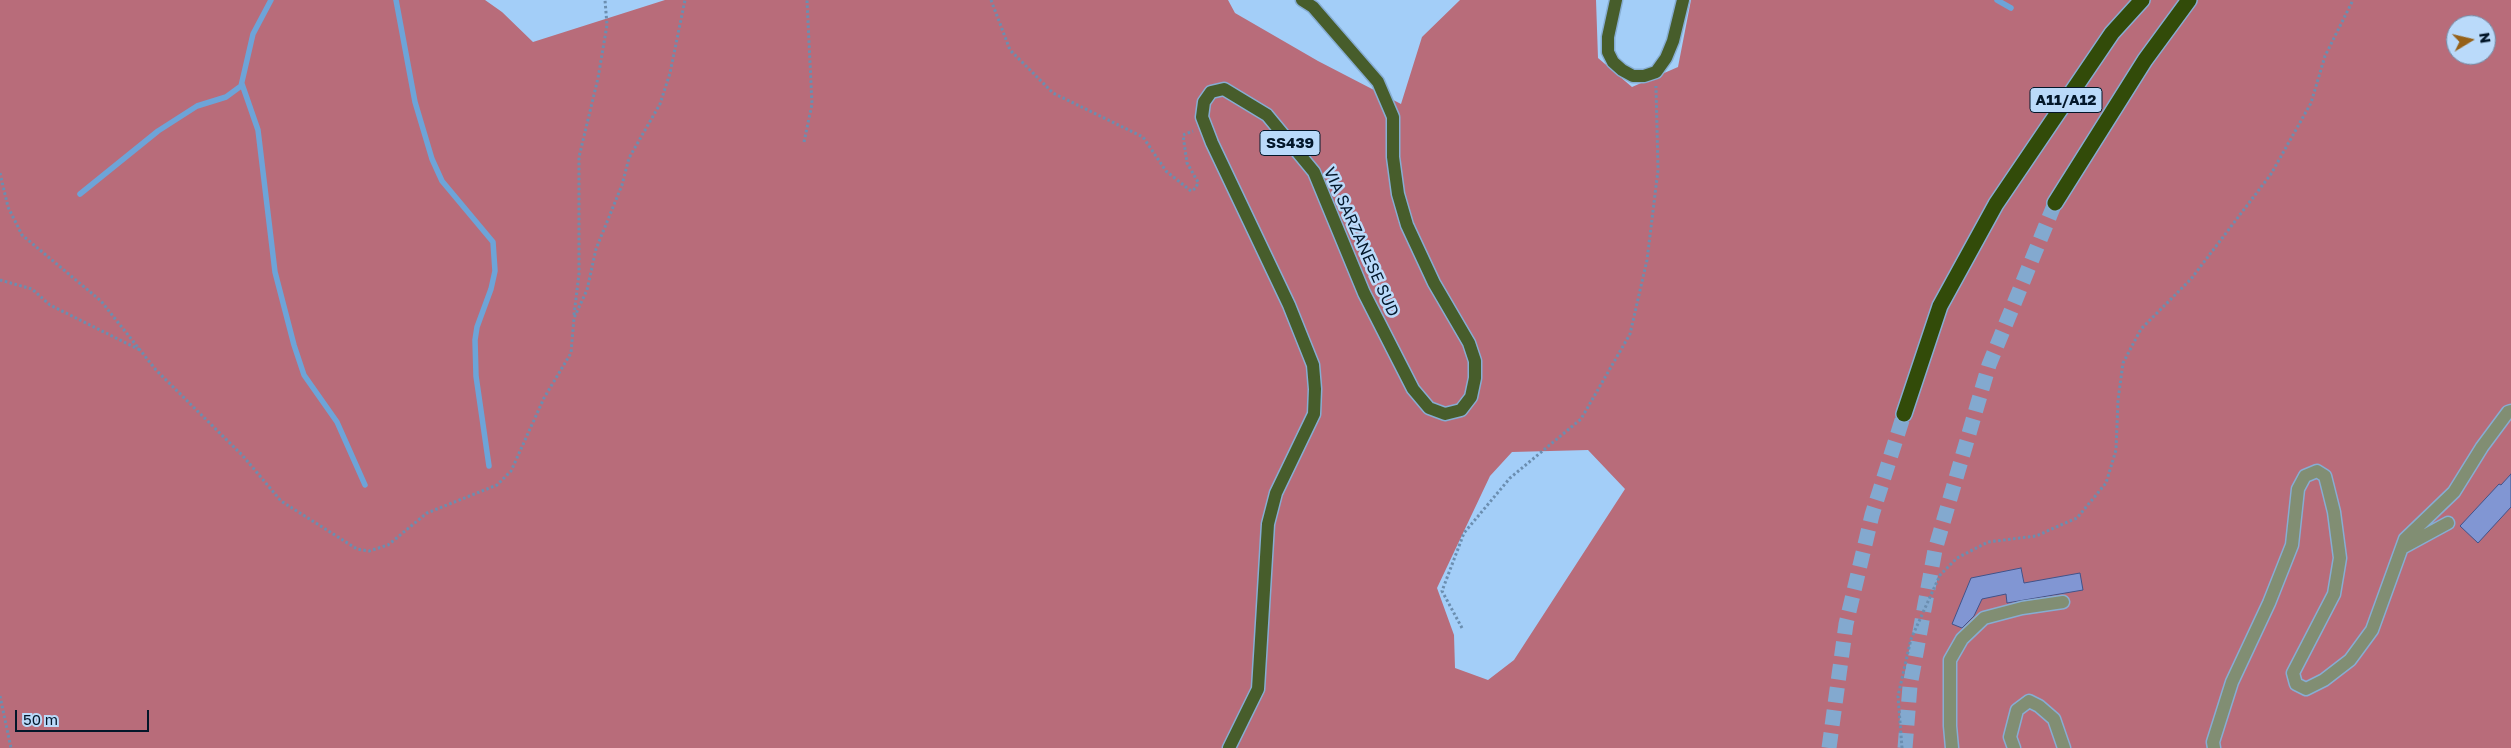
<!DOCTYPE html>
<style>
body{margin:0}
#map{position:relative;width:2511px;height:748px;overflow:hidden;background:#a3cef8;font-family:"Golos Text",sans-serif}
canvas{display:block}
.north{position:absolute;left:2446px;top:15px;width:50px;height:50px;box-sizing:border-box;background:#badafa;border:1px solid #718ca7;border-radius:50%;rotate:81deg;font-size:14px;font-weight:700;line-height:20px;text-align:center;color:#03172a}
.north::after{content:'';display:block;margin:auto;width:18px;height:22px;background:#966118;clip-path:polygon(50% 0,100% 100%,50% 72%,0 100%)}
.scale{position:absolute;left:15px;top:710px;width:134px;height:22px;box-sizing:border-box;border:2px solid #03172a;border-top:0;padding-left:6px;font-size:15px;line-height:18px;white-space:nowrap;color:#03172a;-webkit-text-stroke:4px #badafa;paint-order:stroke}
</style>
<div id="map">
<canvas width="2511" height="748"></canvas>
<div class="north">N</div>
<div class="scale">50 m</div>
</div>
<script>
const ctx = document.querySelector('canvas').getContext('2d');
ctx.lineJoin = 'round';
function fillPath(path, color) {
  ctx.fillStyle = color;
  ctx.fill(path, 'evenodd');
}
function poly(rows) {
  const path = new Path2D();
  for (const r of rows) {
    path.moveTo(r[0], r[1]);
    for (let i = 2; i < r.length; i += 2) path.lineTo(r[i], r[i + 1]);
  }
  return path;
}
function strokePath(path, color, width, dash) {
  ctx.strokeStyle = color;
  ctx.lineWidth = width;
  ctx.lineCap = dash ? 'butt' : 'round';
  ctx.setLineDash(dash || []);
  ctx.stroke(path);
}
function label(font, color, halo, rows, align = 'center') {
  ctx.font = font + ' "Golos Text",sans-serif';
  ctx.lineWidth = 5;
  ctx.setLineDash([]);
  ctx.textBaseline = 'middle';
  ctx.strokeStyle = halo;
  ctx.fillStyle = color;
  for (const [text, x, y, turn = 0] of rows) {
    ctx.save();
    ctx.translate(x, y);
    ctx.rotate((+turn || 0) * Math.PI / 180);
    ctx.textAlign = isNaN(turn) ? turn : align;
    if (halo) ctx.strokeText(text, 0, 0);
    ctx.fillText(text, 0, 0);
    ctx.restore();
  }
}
fillPath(poly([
 [0,0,485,0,502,12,533,42,665,0,1228,0,1235,13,1318,61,1401,104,1422,37,1460,0,1596,0,1598,58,1632,87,1678,67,1691,0,2511,0,2511,748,0,748],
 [2456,25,2486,25,2486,55,2456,55],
 [1588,450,1625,489,1514,660,1488,680,1455,668,1454,635,1437,588,1490,476,1512,452]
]), '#b86c7a');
strokePath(poly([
 [396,0,415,102,432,159,442,181,493,242,495,271,491,289,477,327,475,340,476,376,489,466],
 [1997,0,2011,8],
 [242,84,258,130,275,272,294,345,304,375,337,422,365,485],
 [80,194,158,131,197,106,226,97,241,86,253,34,271,0]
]), '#6da4d8', 5.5);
const building = poly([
 [2511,474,2511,507,2478,543,2460,526,2499,484,2501,485,2511,474],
 [2021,568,2024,583,2080,573,2083,590,2007,603,2006,594,1982,599,1974,616,1962,628,1952,624,1971,578,2021,568]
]);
fillPath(building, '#8196d3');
strokePath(building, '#41538a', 1);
strokePath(poly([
 [1829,748,1846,624,1872,515,1904,414],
 [1905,748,1910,686,1935,550,1989,365,2055,203]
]), '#83a9cf', 15, [15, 8]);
const minor = poly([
 [2402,548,2448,523],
 [1952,748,1950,726,1950,660,1962,639,1984,618,2022,608,2063,602],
 [2014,748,2010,737,2017,710,2029,701,2039,706,2054,719,2064,748],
 [2214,748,2213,742,2232,682,2269,603,2292,545,2298,489,2305,476,2317,471,2325,476,2334,512,2340,558,2334,594,2293,673,2296,684,2306,689,2324,680,2350,660,2372,630,2405,539,2454,492,2482,447,2508,412,2511,411]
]);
const major = poly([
 [1616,0,1608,37,1608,52,1613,62,1622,70,1633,76,1644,76,1656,72,1666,58,1673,41,1683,0],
 [1229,748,1258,689,1268,524,1276,493,1314,414,1315,389,1313,365,1289,305,1212,143,1202,117,1204,102,1211,92,1224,89,1267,115,1314,172,1364,293,1413,389,1429,408,1445,414,1461,410,1471,397,1475,378,1475,361,1469,343,1434,283,1407,225,1398,194,1393,157,1393,117,1378,82,1313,7,1302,0]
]);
const highway = poly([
 [2055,203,2145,60,2189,0],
 [1904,414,1940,306,1996,204,2112,33,2142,0]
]);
strokePath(minor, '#86add3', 15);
strokePath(major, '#86add3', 15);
strokePath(highway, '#86add3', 18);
strokePath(poly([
 [991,0,1010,50,1053,93,1143,137,1166,171,1191,191,1196,188,1198,182,1187,163,1183,135,1193,131],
 [804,142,812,104,807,0],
 [0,173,8,207,22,235,101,301,156,370,243,456,281,501,357,549,369,551,388,545,427,513,497,485,511,471,544,398,571,353,574,318,587,290,596,249,622,185,629,158,660,104,670,73,685,0],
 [0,280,32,289,50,305,140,350],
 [574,315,579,274,579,157,598,78,607,25,605,0],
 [1462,628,1442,591,1464,533,1510,478,1581,419,1630,334,1647,260,1658,170,1656,86],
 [0,696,11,748],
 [1902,748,1898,696,1911,639,1940,575,1957,558,1988,542,2036,536,2077,518,2106,483,2116,450,2118,400,2123,363,2141,329,2191,279,2271,174,2311,103,2325,56,2353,0]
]), '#6b8eb0', 3, [2.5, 2.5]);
strokePath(minor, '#818e73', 12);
strokePath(major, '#475d2b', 12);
strokePath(highway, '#324b09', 15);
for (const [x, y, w] of [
 [2066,100,72],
 [1290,143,60]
]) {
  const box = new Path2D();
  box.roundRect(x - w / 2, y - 12.5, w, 25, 4);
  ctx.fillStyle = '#badafa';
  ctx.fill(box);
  strokePath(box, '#03172a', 1);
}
label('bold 15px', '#03172a', null, [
 ["A11/A12",2066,100],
 ["SS439",1290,143]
]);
label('16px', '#03172a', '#badafa', [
 ["VIA SARZANESE SUD",1361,242,66]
]);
</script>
